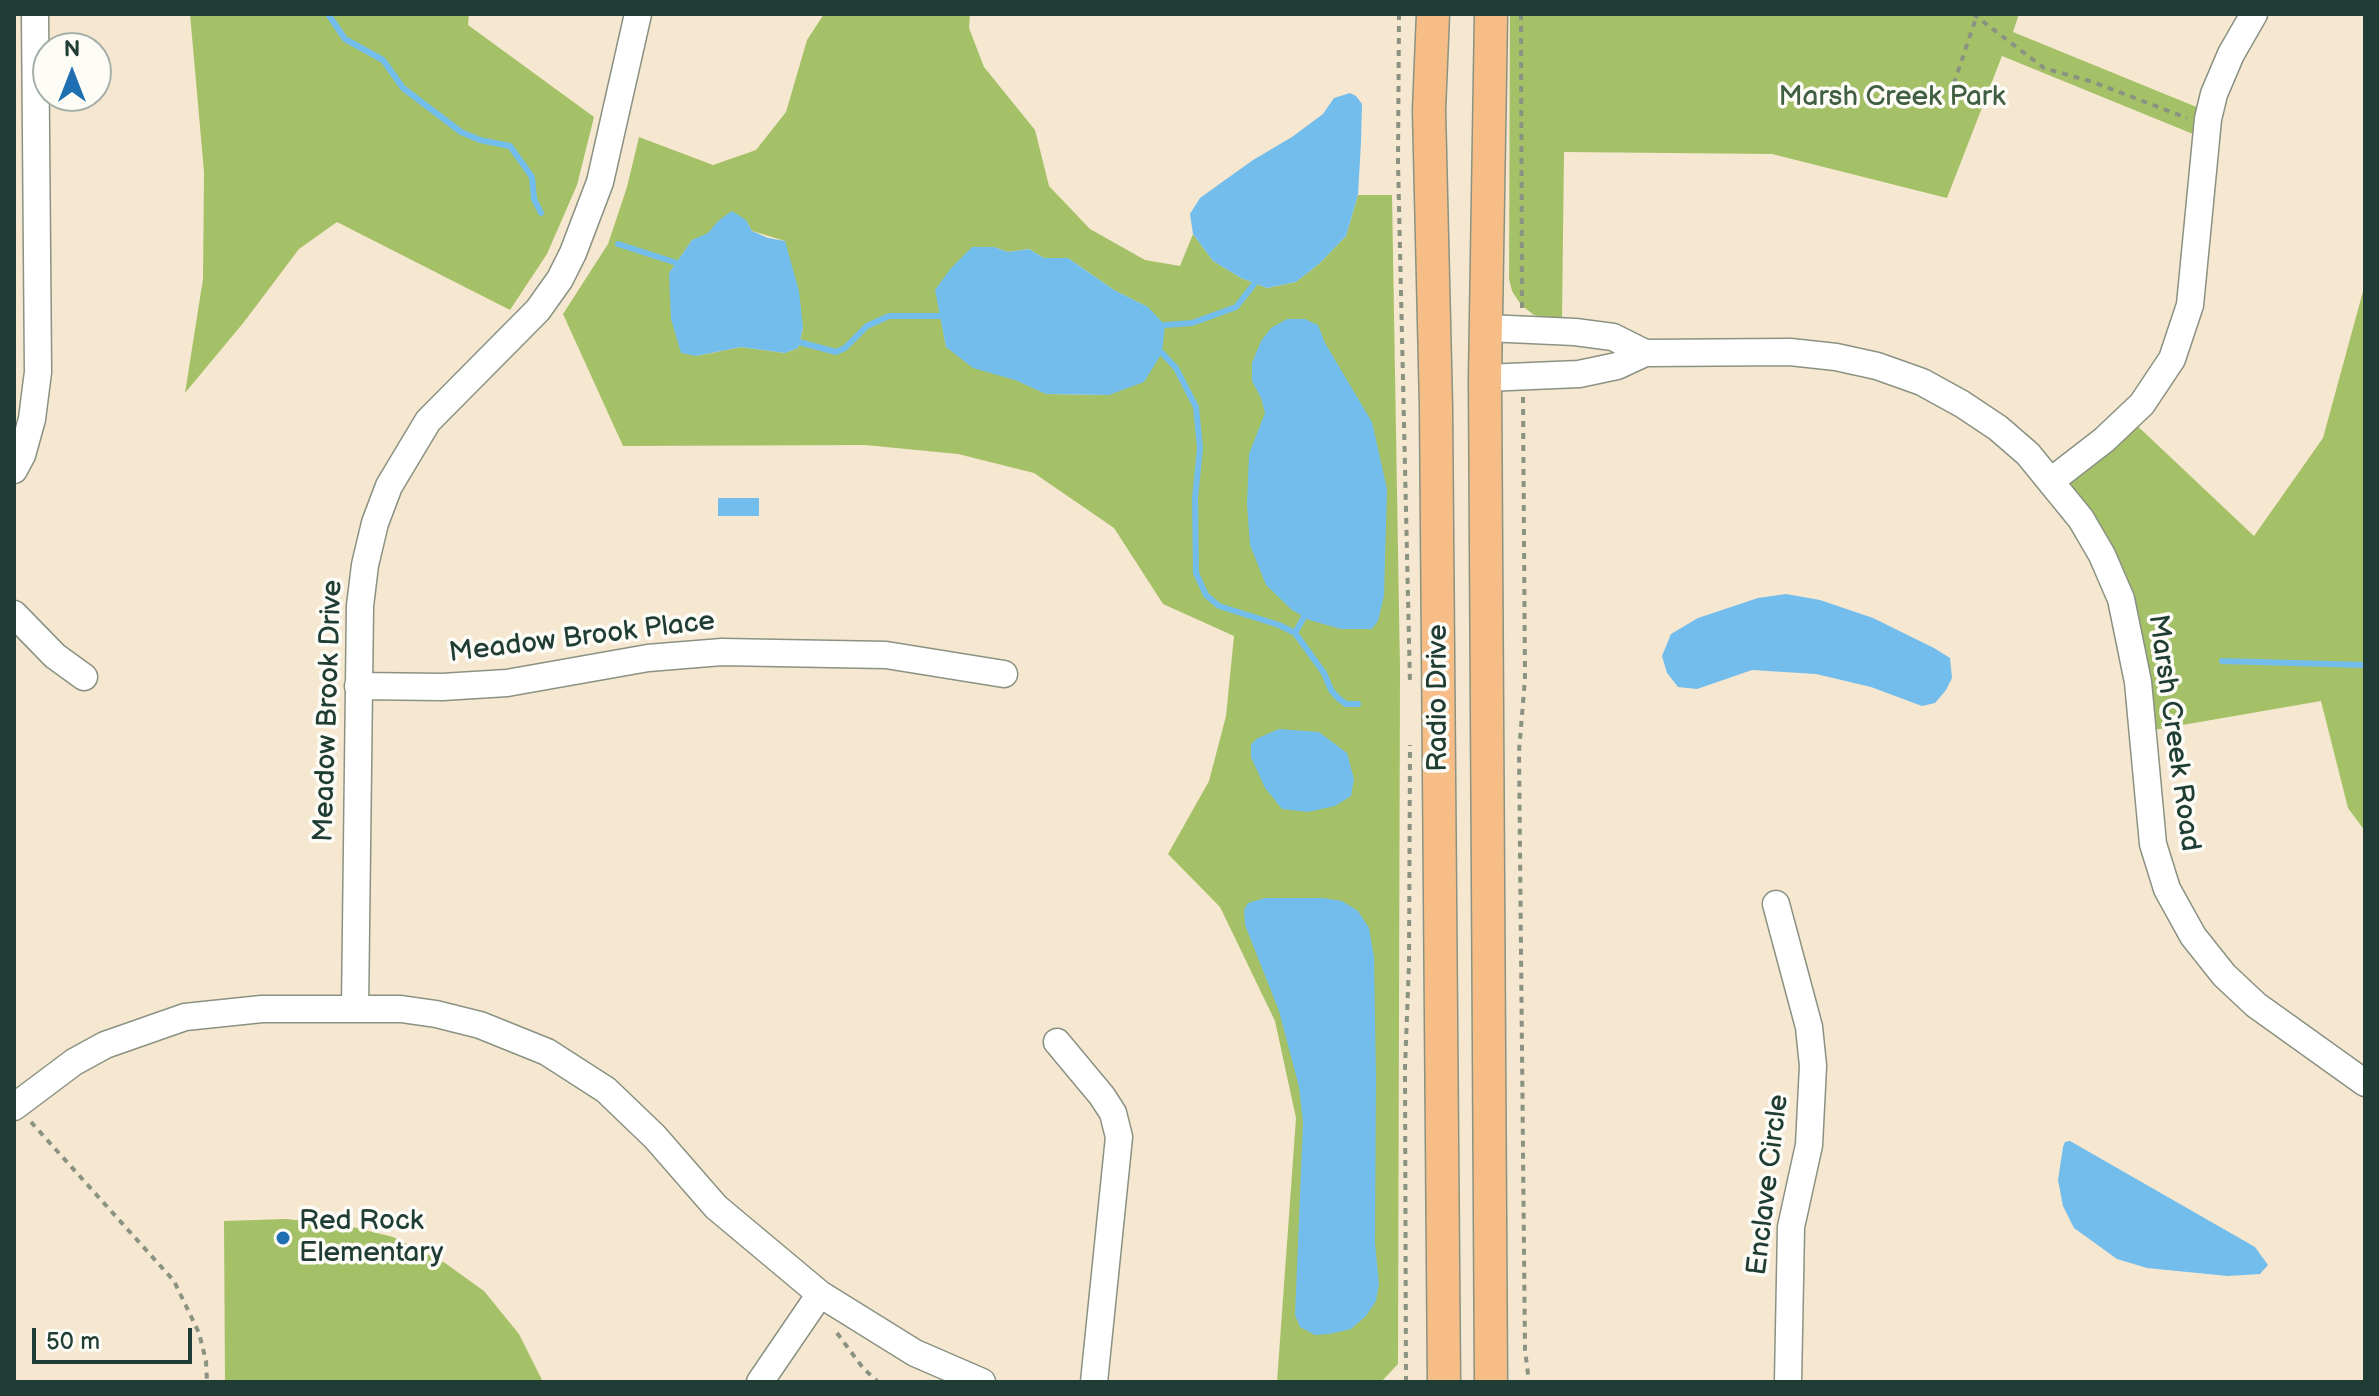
<!DOCTYPE html>
<style>
body{margin:0}
#map{position:relative;width:2379px;height:1396px;overflow:hidden;background:#f6e7d1;font-family:"Balsamiq Sans",sans-serif}
canvas{display:block}
.frame{position:absolute;inset:0;border:16px solid #1f3d34;pointer-events:none}
.north{position:absolute;left:32px;top:32px;width:80px;height:80px;box-sizing:border-box;background:#fdfcf7;border:2px solid #a4b0a9;border-radius:50%;rotate:0deg;font-size:22px;font-weight:700;line-height:32px;text-align:center;color:#1f3d34}
.north::after{content:'';display:block;margin:auto;width:28px;height:36px;background:#1f6fb2;clip-path:polygon(50% 0,100% 100%,50% 72%,0 100%)}
.scale{position:absolute;left:32px;top:1328px;width:160px;height:36px;box-sizing:border-box;border:4px solid #1f3d34;border-top:0;padding-left:10px;font-size:24px;line-height:28px;white-space:nowrap;color:#1f3d34;-webkit-text-stroke:6px #fdfcf7;paint-order:stroke}
</style>
<div id="map">
<canvas width="2379" height="1396"></canvas>
<div class="frame"></div>
<div class="north">N</div>
<div class="scale">50 m</div>
</div>
<script>
const ctx = document.querySelector('canvas').getContext('2d');
ctx.lineJoin = 'round';
function fillPath(path, color) {
  ctx.fillStyle = color;
  ctx.fill(path, 'evenodd');
}
function poly(rows) {
  const path = new Path2D();
  for (const r of rows) {
    path.moveTo(r[0], r[1]);
    for (let i = 2; i < r.length; i += 2) path.lineTo(r[i], r[i + 1]);
  }
  return path;
}
function strokePath(path, color, width, dash) {
  ctx.strokeStyle = color;
  ctx.lineWidth = width;
  ctx.lineCap = dash ? 'butt' : 'round';
  ctx.setLineDash(dash || []);
  ctx.stroke(path);
}
function label(font, color, halo, rows, align = 'center') {
  ctx.font = font + ' "Balsamiq Sans",sans-serif';
  ctx.lineWidth = 7;
  ctx.setLineDash([]);
  ctx.textBaseline = 'middle';
  ctx.strokeStyle = halo;
  ctx.fillStyle = color;
  for (const [text, x, y, turn = 0] of rows) {
    ctx.save();
    ctx.translate(x, y);
    ctx.rotate((+turn || 0) * Math.PI / 180);
    ctx.textAlign = isNaN(turn) ? turn : align;
    if (halo) ctx.strokeText(text, 0, 0);
    ctx.fillText(text, 0, 0);
    ctx.restore();
  }
}
fillPath(poly([
 [190,14,469,14,468,25,594,117,577,185,547,254,510,310,337,222,299,249,244,322,185,393,203,279,204,172],
 [824,14,970,14,969,28,984,67,1035,130,1049,186,1090,229,1145,260,1180,266,1193,234,1213,261,1241,278,1267,288,1296,282,1320,263,1346,236,1358,195,1392,195,1400,669,1398,1364,1381,1382,1277,1382,1296,1118,1275,1021,1220,907,1168,854,1209,781,1226,716,1234,636,1163,604,1114,528,1034,473,958,454,865,445,623,446,563,314,608,244,627,187,639,137,713,165,756,150,786,112,807,40],
 [746,220,752,231,785,241,803,328,798,348,785,353,741,347,696,356,669,273,692,240],
 [994,247,1008,252,1029,249,1044,258,1068,258,1114,290,1148,307,1109,395,1046,394,946,347,936,290],
 [1510,14,2019,14,2013,32,2199,108,2193,134,2002,56,1947,198,1772,154,1564,152,1562,319,1547,318,1534,315,1521,305,1512,291,1509,279],
 [2365,284,2365,831,2348,808,2321,701,2142,732,2121,599,2051,481,2128,417,2254,536,2323,438],
 [286,1219,345,1225,393,1237,445,1263,484,1291,519,1334,543,1382,225,1382,224,1221]
]), '#a5c167');
fillPath(poly([
 [1350,93,1356,96,1362,104,1361,142,1358,195,1346,236,1320,263,1296,282,1267,288,1241,278,1213,261,1193,234,1190,214,1200,198,1253,160,1292,137,1323,114,1334,98],
 [732,211,746,220,752,231,768,238,785,241,799,291,803,328,798,348,785,353,741,347,696,356,681,353,671,319,669,273,692,240,708,233,718,221],
 [972,247,994,247,1008,252,1029,249,1044,258,1068,258,1114,290,1148,307,1165,325,1162,353,1144,382,1109,395,1046,394,1015,380,973,368,946,347,935,290,951,268],
 [1287,319,1305,319,1318,325,1325,343,1372,422,1387,489,1384,596,1378,621,1372,629,1341,629,1309,620,1292,610,1266,585,1250,545,1247,504,1249,454,1265,413,1261,398,1252,381,1252,363,1261,341,1271,328],
 [718,498,759,498,759,516,718,516],
 [1786,594,1820,600,1873,618,1934,648,1950,658,1952,678,1946,690,1935,703,1922,706,1871,687,1816,674,1752,670,1697,689,1678,687,1667,673,1662,656,1671,634,1698,618,1758,598],
 [1279,729,1319,732,1347,753,1354,779,1351,796,1335,806,1308,812,1282,809,1265,788,1251,757,1251,744,1258,738],
 [1265,898,1323,898,1342,901,1358,911,1369,928,1374,957,1376,1077,1375,1243,1379,1284,1376,1301,1366,1316,1351,1329,1330,1334,1315,1335,1300,1327,1295,1315,1303,1122,1299,1087,1279,1011,1245,925,1244,910,1248,903],
 [2070,1141,2255,1247,2268,1265,2260,1274,2228,1276,2147,1268,2117,1259,2074,1228,2063,1206,2058,1180,2063,1147,2065,1142]
]), '#72bdeb');
strokePath(poly([
 [328,14,345,39,383,60,403,88,461,132,480,140,510,146,532,177,534,199,541,213],
 [618,244,677,263],
 [1165,325,1192,323,1236,307,1255,283],
 [799,342,836,352,845,348,867,326,889,316,939,316],
 [1162,353,1176,368,1196,407,1200,448,1195,498,1196,573,1206,595,1219,606,1279,625,1295,633,1324,673,1331,690,1338,698,1346,704,1358,704],
 [1295,633,1304,617],
 [2222,661,2365,665]
]), '#72bdeb', 6);
const minor = poly([
 [1487,328,1575,332,1613,337,1645,353],
 [1485,378,1579,374,1617,366,1645,353,1790,352,1836,357,1877,366,1922,382,1962,404,1998,428,2028,454,2081,519,2102,555,2121,599,2138,682,2153,844,2167,889,2193,936,2224,975,2256,1005,2365,1083],
 [14,470,22,455,32,419,38,372,35,14],
 [2051,481,2104,440,2142,404,2172,359,2190,305,2208,119,2214,94,2231,54,2254,14],
 [14,614,55,656,84,677],
 [358,686,442,687,507,683,648,658,722,652,886,655,1004,674],
 [1776,904,1809,1027,1813,1066,1809,1145,1791,1227,1788,1382],
 [355,1009,360,606,365,565,375,523,389,486,428,421,538,310,560,279,573,253,600,182,638,14],
 [1057,1042,1102,1096,1113,1113,1119,1137,1094,1382],
 [14,1107,74,1062,105,1045,185,1017,262,1009,401,1009,436,1014,480,1025,547,1052,606,1090,655,1137,716,1207,820,1294,915,1353,982,1382],
 [760,1382,820,1294]
]);
const major = poly([
 [1433,14,1429,110,1436,407,1444,1382],
 [1491,14,1485,378,1491,1382]
]);
strokePath(minor, '#8a9282', 29);
strokePath(major, '#8a9282', 35);
strokePath(poly([
 [1399,14,1398,162,1410,684],
 [1521,14,1522,308],
 [1973,14,2044,68,2093,82,2187,118],
 [1939,90,1950,95,1976,18],
 [1523,397,1525,679,1519,751,1525,1350,1529,1382],
 [31,1122,174,1281,199,1333,206,1361,207,1382],
 [837,1333,863,1368,878,1382],
 [1406,1382,1405,1068,1409,963,1410,745]
]), '#8a9282', 4, [6, 6]);
strokePath(minor, '#fff', 26);
strokePath(major, '#f6be86', 32);
for (const [x, y, r, color] of [
 [283,1238,8,"#1f6fb2"]
]) {
  const dot = new Path2D();
  dot.arc(x, y, r, 0, 2 * Math.PI);
  ctx.fillStyle = color;
  ctx.fill(dot);
  strokePath(dot, '#fdfcf7', 3);
}
label('28px', '#405e41', '#fdfcf7', [
 ["Marsh Creek Park",1892,98]
]);
label('28px', '#1f3d34', '#fdfcf7', [
 ["Meadow Brook Place",582,638,-7],
 ["Radio Drive",1439,698,-90],
 ["Meadow Brook Drive",329,711,-88],
 ["Marsh Creek Road",2173,733,82],
 ["Enclave Circle",1769,1185,-83]
]);
label('28px', '#1f3d34', '#fdfcf7', [
 ["Red Rock",299,1222],
 ["Elementary",299,1254]
], 'left');
</script>
